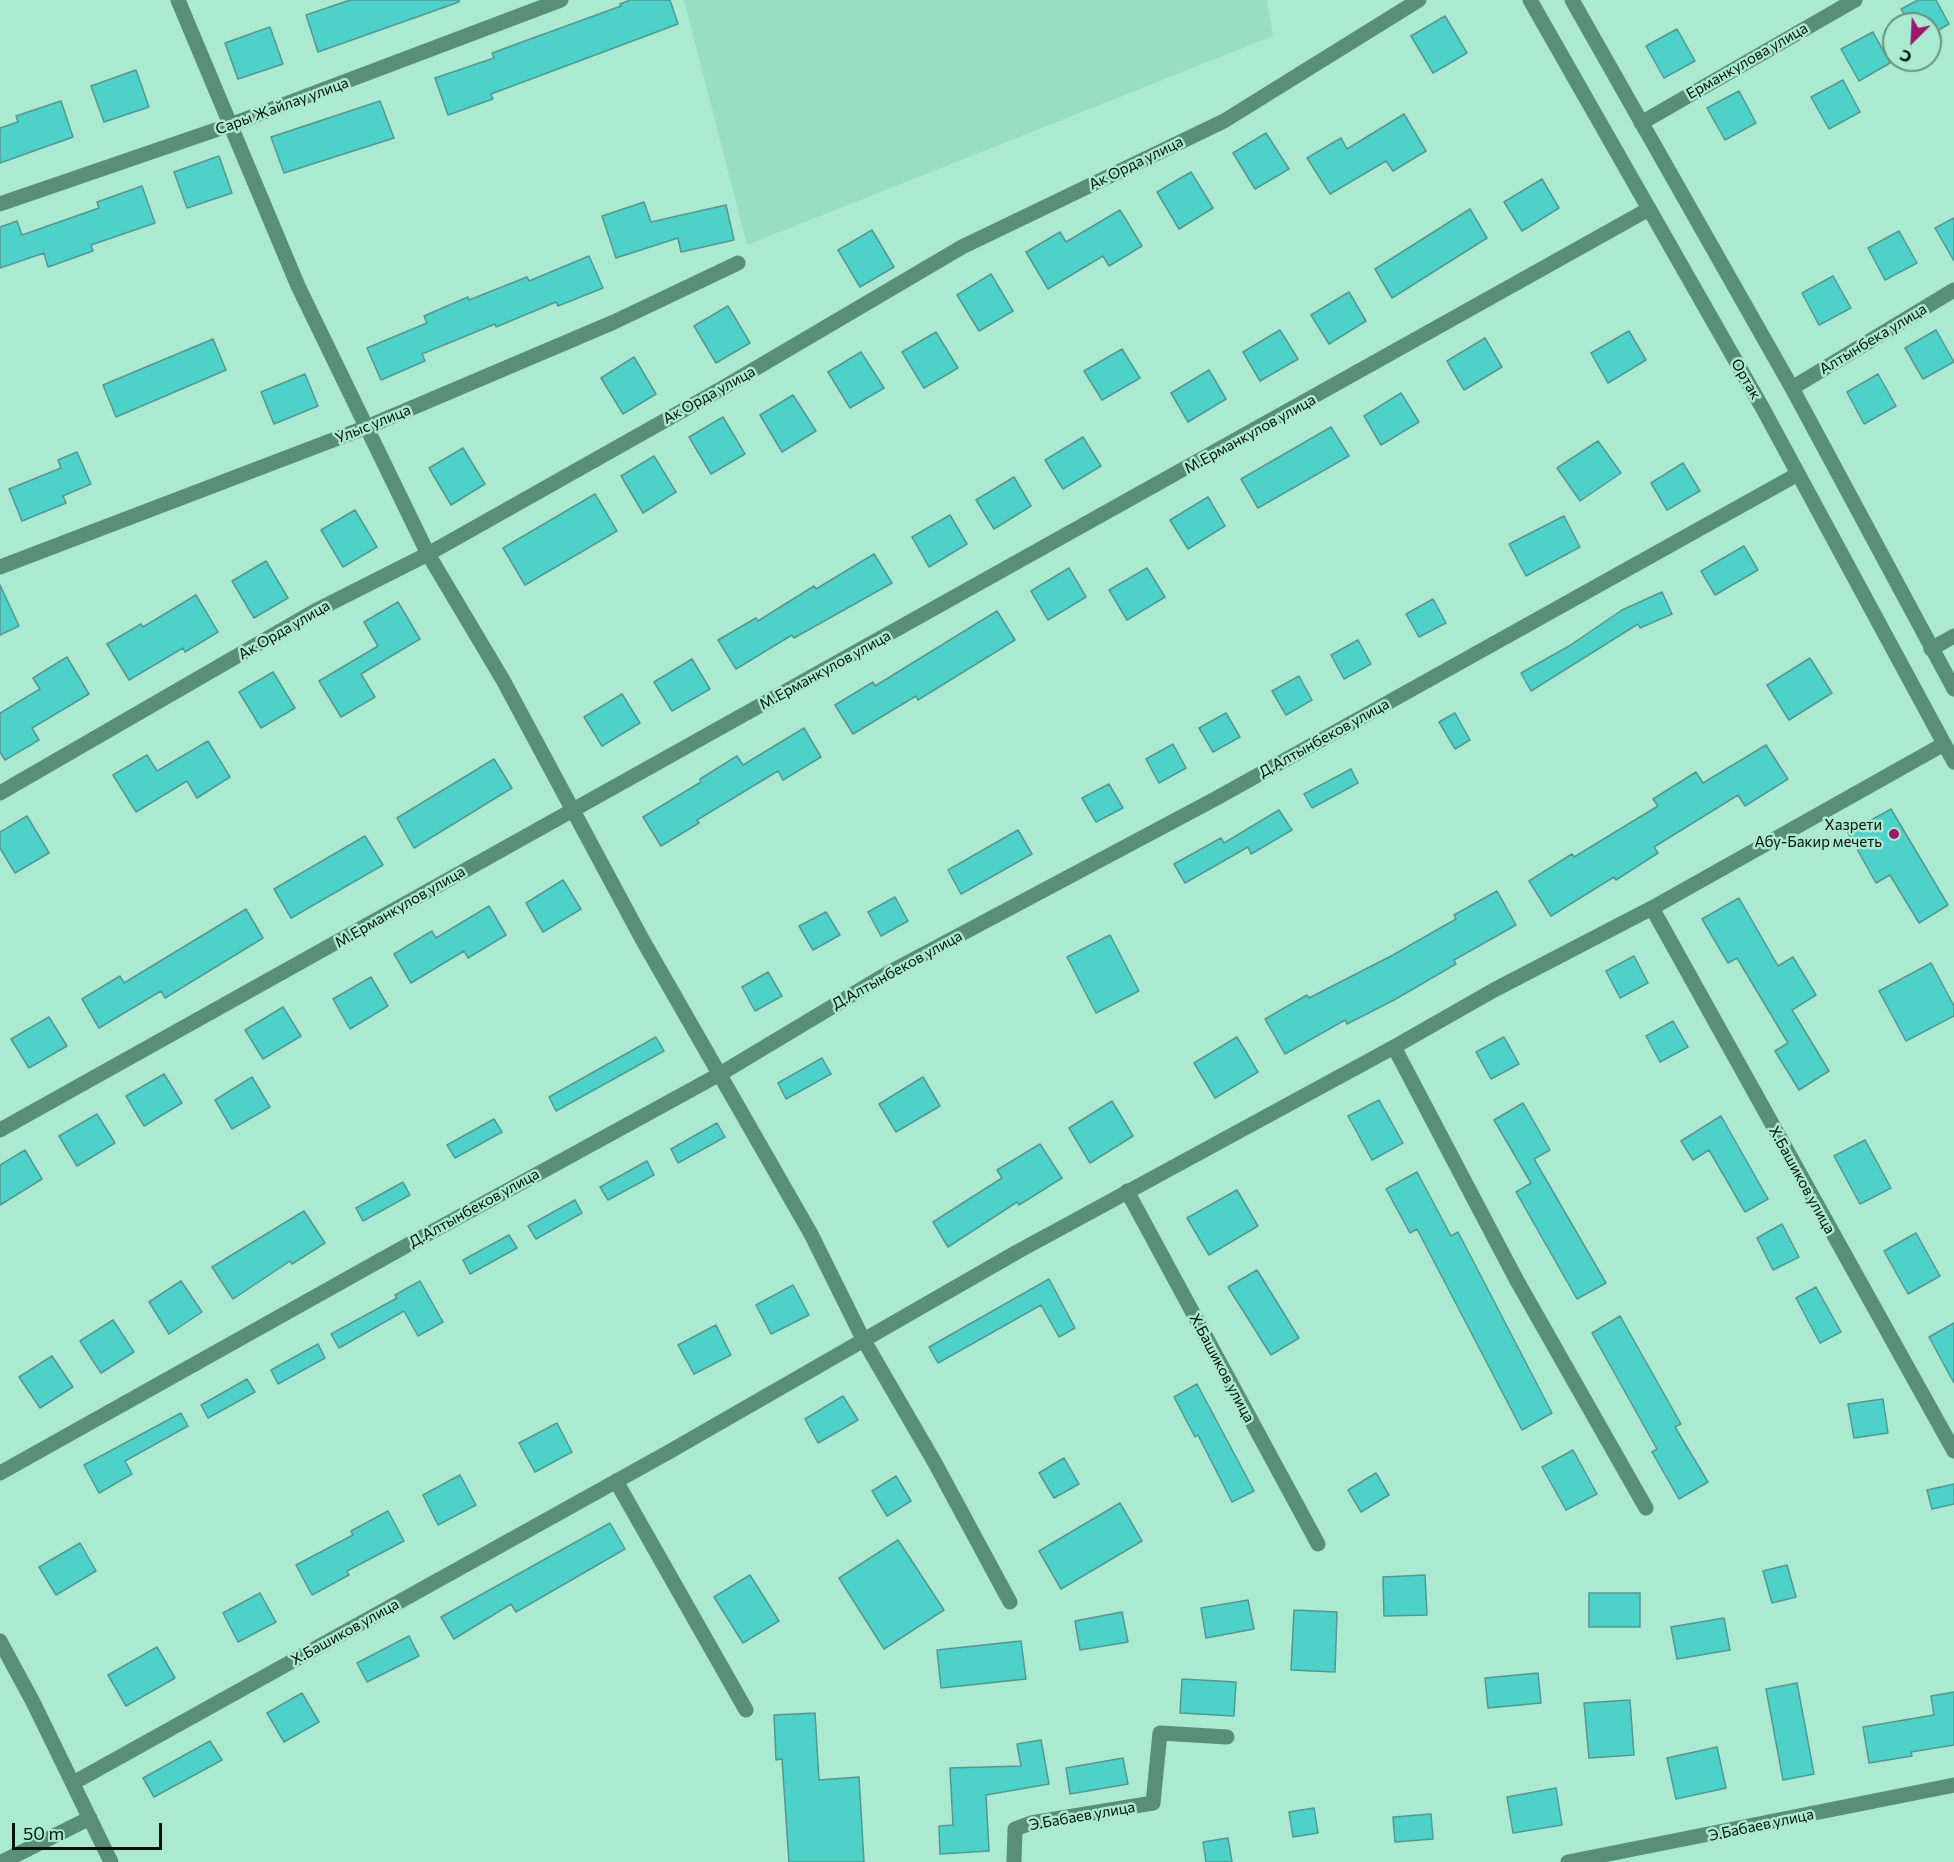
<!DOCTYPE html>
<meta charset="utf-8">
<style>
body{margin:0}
#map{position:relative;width:1954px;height:1862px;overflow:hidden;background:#abe9d0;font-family:Commissioner,sans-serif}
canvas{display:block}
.north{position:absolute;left:1882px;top:12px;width:60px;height:60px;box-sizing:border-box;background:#abe9d0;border:2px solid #679381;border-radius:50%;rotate:204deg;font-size:16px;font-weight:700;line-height:24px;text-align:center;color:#00120b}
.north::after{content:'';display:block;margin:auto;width:21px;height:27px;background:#9c186b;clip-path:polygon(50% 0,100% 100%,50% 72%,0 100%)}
.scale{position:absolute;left:12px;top:1823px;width:150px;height:27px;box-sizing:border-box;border:3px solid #00120b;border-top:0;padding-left:8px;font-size:18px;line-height:21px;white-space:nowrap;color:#00120b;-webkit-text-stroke:4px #abe9d0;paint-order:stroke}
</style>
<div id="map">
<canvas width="1954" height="1862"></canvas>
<div class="north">С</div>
<div class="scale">50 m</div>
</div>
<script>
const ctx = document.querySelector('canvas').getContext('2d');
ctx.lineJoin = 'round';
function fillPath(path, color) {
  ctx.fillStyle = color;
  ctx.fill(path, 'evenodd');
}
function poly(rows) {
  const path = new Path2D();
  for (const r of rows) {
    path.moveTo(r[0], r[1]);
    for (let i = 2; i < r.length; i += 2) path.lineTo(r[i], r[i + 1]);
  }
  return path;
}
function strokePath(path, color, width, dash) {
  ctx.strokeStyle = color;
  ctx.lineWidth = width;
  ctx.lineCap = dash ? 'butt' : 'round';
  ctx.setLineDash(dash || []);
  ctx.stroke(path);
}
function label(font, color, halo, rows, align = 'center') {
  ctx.font = font + ' Commissioner,sans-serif';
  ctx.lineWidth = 5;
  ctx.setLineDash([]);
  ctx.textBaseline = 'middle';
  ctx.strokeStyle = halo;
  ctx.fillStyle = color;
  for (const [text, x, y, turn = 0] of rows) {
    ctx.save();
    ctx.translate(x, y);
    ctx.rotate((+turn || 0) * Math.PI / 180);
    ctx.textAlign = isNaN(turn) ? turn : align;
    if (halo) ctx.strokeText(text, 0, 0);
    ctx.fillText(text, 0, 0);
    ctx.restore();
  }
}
fillPath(poly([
 [684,0,1267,0,1273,36,747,245]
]), '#97dec3');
const building = poly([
 [350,0,459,0,459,2,318,52,306,15,350,0],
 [630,0,670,0,678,24,491,94,493,99,448,115,435,78,494,58,492,53,621,6,620,4,630,0],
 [1918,0,1936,0,1949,24,1930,35,1930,24,1909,24,1901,9,1918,0],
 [1445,16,1467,53,1433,73,1411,36,1445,16],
 [270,27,283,64,238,79,225,43,270,27],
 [1677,29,1695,61,1664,78,1646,46,1677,29],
 [1873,32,1890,63,1859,81,1841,49,1873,32],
 [136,70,149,107,104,122,91,86,136,70],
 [1843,80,1860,112,1829,129,1811,97,1843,80],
 [1739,91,1756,123,1725,140,1707,108,1739,91],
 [61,101,73,137,0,163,0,128,18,122,16,116,61,101],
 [380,101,394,138,284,173,271,137,380,101],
 [1404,114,1426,151,1393,171,1386,161,1330,194,1307,158,1341,138,1347,149,1404,114],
 [1266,133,1289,169,1255,189,1233,153,1266,133],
 [219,156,232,193,187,208,174,172,219,156],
 [1191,172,1213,208,1179,229,1157,192,1191,172],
 [1542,179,1559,208,1522,231,1504,202,1542,179],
 [142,186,155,223,91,245,93,251,48,267,44,253,0,268,0,227,17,221,22,235,99,208,97,202,142,186],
 [644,202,651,222,726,205,734,240,681,252,678,238,616,258,602,216,644,202],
 [1470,209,1487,238,1392,298,1375,269,1470,209],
 [1120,210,1142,246,1109,266,1103,256,1048,289,1026,252,1060,232,1066,242,1120,210],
 [1954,218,1954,261,1935,228,1954,218],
 [872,230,894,267,860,287,838,250,872,230],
 [1899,231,1917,263,1885,280,1868,248,1899,231],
 [589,256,603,288,558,306,556,302,496,327,495,324,422,354,425,361,381,380,367,348,427,323,424,316,468,297,469,300,527,277,529,281,589,256],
 [991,274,1013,311,979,331,957,295,991,274],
 [1833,276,1851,308,1819,325,1802,293,1833,276],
 [1349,292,1366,321,1329,344,1311,315,1349,292],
 [728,306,750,343,716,363,694,326,728,306],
 [1280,330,1298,359,1260,381,1243,352,1280,330],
 [1936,330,1954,362,1923,379,1905,348,1936,330],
 [1629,331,1646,360,1608,383,1591,353,1629,331],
 [936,332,958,368,924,388,902,352,936,332],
 [1485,338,1502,367,1464,390,1447,361,1485,338],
 [213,339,226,370,116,417,103,385,213,339],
 [1122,349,1140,378,1102,400,1084,371,1122,349],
 [861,352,884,388,850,408,828,372,861,352],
 [634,357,656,394,623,414,601,378,634,357],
 [1209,370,1226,399,1188,422,1171,393,1209,370],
 [305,374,318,406,274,424,261,392,305,374],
 [1878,374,1896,406,1864,424,1847,392,1878,374],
 [1401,393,1419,422,1381,445,1364,416,1401,393],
 [793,395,816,431,782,452,760,415,793,395],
 [723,417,745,454,711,474,689,437,723,417],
 [1331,427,1349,456,1258,508,1241,479,1331,427],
 [1083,437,1101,466,1063,489,1045,460,1083,437],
 [1598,441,1621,473,1580,501,1557,468,1598,441],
 [463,448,485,484,451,505,429,468,463,448],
 [77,452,91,484,63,496,66,503,22,521,9,489,61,468,58,460,77,452],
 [654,456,676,492,643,513,621,476,654,456],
 [1683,463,1700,491,1667,510,1651,483,1683,463],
 [1014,477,1031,506,994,529,976,500,1014,477],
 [595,494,617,531,525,585,503,548,595,494],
 [1208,497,1225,526,1188,549,1170,520,1208,497],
 [355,510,377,547,343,567,321,530,355,510],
 [950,515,967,544,929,567,912,537,950,515],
 [1564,516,1580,547,1526,576,1509,544,1564,516],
 [1744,546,1758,570,1715,595,1701,571,1744,546],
 [874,554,892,583,794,638,792,635,736,669,718,640,756,618,758,621,814,586,816,589,874,554],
 [266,561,288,598,254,618,232,581,266,561],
 [1069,568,1086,597,1048,620,1031,591,1069,568],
 [1147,568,1165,597,1127,620,1109,590,1147,568],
 [0,585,19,626,0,635,0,585],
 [1662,592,1672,614,1640,628,1638,624,1531,691,1521,673,1569,646,1622,610,1662,592],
 [196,595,218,632,185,652,183,648,129,680,107,644,141,624,143,627,196,595],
 [1433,599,1446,623,1419,637,1406,614,1433,599],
 [398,602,420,639,361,674,375,697,341,717,319,681,378,646,364,622,398,602],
 [997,611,1015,640,918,700,916,696,853,734,835,705,873,682,875,686,997,611],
 [1358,640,1371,664,1344,679,1331,655,1358,640],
 [67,657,89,694,32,728,39,740,5,760,0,752,0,713,40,689,33,678,67,657],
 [1810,658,1832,693,1789,720,1767,685,1810,658],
 [692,659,710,689,672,711,654,682,692,659],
 [273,672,295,708,261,728,239,692,273,672],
 [1299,676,1312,700,1286,715,1272,691,1299,676],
 [622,694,640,723,602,746,584,717,622,694],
 [1226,713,1240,737,1213,752,1199,728,1226,713],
 [1455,713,1470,740,1455,749,1439,722,1455,713],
 [804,728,821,757,783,780,778,771,697,820,699,823,661,846,643,817,701,782,700,779,737,756,743,765,804,728],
 [208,741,230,777,197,798,187,781,136,812,113,775,147,755,157,771,208,741],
 [1173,744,1186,768,1159,783,1146,759,1173,744],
 [1766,745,1788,779,1745,806,1738,795,1654,847,1658,853,1616,880,1614,877,1551,916,1529,881,1572,854,1574,857,1658,806,1653,799,1696,772,1703,783,1766,745],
 [494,759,512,788,414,848,397,818,494,759],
 [1351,769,1358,783,1312,808,1304,794,1351,769],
 [1109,784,1123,808,1096,822,1082,798,1109,784],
 [1891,809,1948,905,1919,923,1890,875,1876,883,1848,833,1891,809],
 [1279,810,1292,830,1251,854,1248,847,1185,883,1174,864,1221,838,1224,843,1279,810],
 [27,816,49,853,15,873,0,848,0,832,27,816],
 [1018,830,1032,854,961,894,948,870,1018,830],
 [365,836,383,865,291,918,274,889,365,836],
 [563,880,581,909,543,932,526,903,563,880],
 [1497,891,1516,925,1454,960,1456,964,1394,1000,1347,1024,1345,1020,1285,1054,1265,1019,1307,995,1309,998,1393,955,1456,919,1454,915,1497,891],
 [895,897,908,921,881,936,868,912,895,897],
 [1739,898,1778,966,1793,957,1816,995,1792,1010,1829,1071,1799,1090,1775,1051,1788,1043,1737,958,1728,963,1702,919,1739,898],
 [489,906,506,935,468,958,464,951,411,983,394,954,432,931,436,938,489,906],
 [246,909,263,938,165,998,161,991,99,1028,82,999,120,976,124,983,246,909],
 [826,912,840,935,813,950,799,926,826,912],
 [1110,935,1139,991,1096,1013,1067,957,1110,935],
 [1634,956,1648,983,1620,998,1606,971,1634,956],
 [1931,963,1954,1006,1954,1016,1906,1041,1879,991,1931,963],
 [768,972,782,996,755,1011,742,987,768,972],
 [371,977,388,1006,350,1029,333,999,371,977],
 [283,1007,301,1036,263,1059,245,1030,283,1007],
 [49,1017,67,1046,29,1068,11,1039,49,1017],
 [1673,1021,1688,1047,1660,1062,1646,1036,1673,1021],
 [656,1037,664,1051,556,1111,549,1097,656,1037],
 [1237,1037,1258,1072,1215,1098,1194,1063,1237,1037],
 [1504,1037,1519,1064,1491,1079,1476,1052,1504,1037],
 [822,1058,831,1074,786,1099,778,1083,822,1058],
 [164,1074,182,1103,144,1126,126,1096,164,1074],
 [252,1077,270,1107,232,1129,215,1100,252,1077],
 [923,1077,940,1106,896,1132,879,1104,923,1077],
 [1379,1100,1403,1143,1372,1160,1348,1116,1379,1100],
 [1112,1101,1133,1136,1090,1163,1069,1128,1112,1101],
 [1523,1103,1550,1150,1534,1159,1606,1283,1577,1299,1516,1192,1531,1183,1494,1120,1523,1103],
 [97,1114,115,1143,77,1166,59,1136,97,1114],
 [1721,1116,1768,1199,1745,1212,1709,1150,1693,1160,1681,1141,1721,1116],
 [494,1119,502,1132,455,1158,447,1145,494,1119],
 [717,1123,725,1137,678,1163,671,1149,717,1123],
 [1865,1140,1891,1188,1860,1204,1834,1156,1865,1140],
 [1040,1144,1062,1178,1019,1205,1017,1202,948,1247,933,1222,1002,1178,997,1170,1040,1144],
 [25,1150,42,1179,0,1205,0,1165,25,1150],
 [647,1161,654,1175,608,1200,600,1187,647,1161],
 [1417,1172,1451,1236,1458,1232,1552,1413,1522,1430,1417,1229,1410,1233,1386,1189,1417,1172],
 [403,1182,410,1195,363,1221,356,1208,403,1182],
 [1237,1190,1258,1226,1209,1255,1187,1218,1237,1190],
 [575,1200,582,1213,536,1239,528,1226,575,1200],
 [304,1211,325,1243,292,1264,290,1261,233,1299,212,1267,304,1211],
 [1782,1224,1799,1257,1773,1270,1757,1238,1782,1224],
 [1916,1233,1940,1276,1908,1294,1884,1251,1916,1233],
 [509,1235,517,1248,470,1274,463,1260,509,1235],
 [1257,1270,1299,1338,1271,1355,1228,1287,1257,1270],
 [1049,1279,1075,1328,1059,1337,1041,1305,938,1363,929,1347,1049,1279],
 [181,1281,202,1312,169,1334,149,1302,181,1281],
 [420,1281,443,1322,418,1336,404,1311,339,1348,331,1334,397,1298,395,1295,420,1281],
 [793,1285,809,1315,771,1334,756,1305,793,1285],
 [1816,1287,1841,1332,1820,1343,1796,1298,1816,1287],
 [1620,1316,1681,1424,1675,1427,1708,1482,1679,1499,1652,1452,1657,1449,1592,1333,1620,1316],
 [113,1320,134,1352,101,1373,80,1341,113,1320],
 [1954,1323,1954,1383,1929,1337,1954,1323],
 [716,1325,731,1355,694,1374,678,1345,716,1325],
 [318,1344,325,1358,278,1384,271,1370,318,1344],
 [52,1356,73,1387,40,1408,19,1377,52,1356],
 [247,1379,255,1392,208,1418,201,1405,247,1379],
 [1197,1384,1254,1491,1232,1502,1198,1435,1195,1437,1174,1397,1197,1384],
 [843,1396,858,1420,818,1443,805,1419,843,1396],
 [1883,1399,1888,1433,1854,1438,1848,1404,1883,1399],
 [181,1413,188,1426,125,1461,132,1474,99,1493,84,1465,181,1413],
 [557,1423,572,1452,535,1472,519,1443,557,1423],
 [1573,1450,1597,1494,1566,1510,1542,1467,1573,1450],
 [1064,1458,1079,1484,1054,1498,1039,1473,1064,1458],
 [1376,1473,1389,1495,1361,1512,1348,1490,1376,1473],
 [460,1475,476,1505,438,1525,423,1495,460,1475],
 [896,1476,911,1501,887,1516,872,1491,896,1476],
 [1954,1484,1954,1504,1932,1509,1927,1490,1954,1484],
 [1120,1503,1142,1541,1061,1589,1039,1551,1120,1503],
 [388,1511,404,1541,347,1571,349,1575,312,1595,296,1565,353,1535,351,1531,388,1511],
 [610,1523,625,1549,516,1612,511,1604,454,1639,441,1617,610,1523],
 [898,1540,944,1610,884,1649,839,1578,898,1540],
 [80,1543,96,1571,56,1595,39,1567,80,1543],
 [1787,1565,1796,1597,1772,1603,1763,1571,1787,1565],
 [750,1575,779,1621,743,1643,714,1597,750,1575],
 [1425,1575,1427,1615,1384,1616,1383,1577,1425,1575],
 [260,1593,276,1622,238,1642,223,1613,260,1593],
 [1589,1593,1640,1593,1640,1627,1589,1627,1589,1593],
 [1248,1600,1254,1629,1206,1638,1201,1608,1248,1600],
 [1294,1610,1337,1612,1335,1672,1291,1670,1294,1610],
 [1122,1612,1128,1642,1080,1650,1075,1621,1122,1612],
 [1724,1618,1730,1650,1677,1659,1671,1627,1724,1618],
 [409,1636,419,1656,367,1682,357,1663,409,1636],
 [1021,1641,1026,1679,941,1688,937,1650,1021,1641],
 [157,1647,175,1678,126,1706,108,1675,157,1647],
 [1538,1673,1541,1703,1488,1708,1485,1678,1538,1673],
 [1182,1679,1236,1682,1234,1716,1180,1713,1182,1679],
 [1797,1683,1814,1774,1783,1780,1766,1689,1797,1683],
 [1954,1692,1954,1745,1911,1752,1912,1756,1869,1763,1863,1727,1934,1715,1931,1696,1954,1692],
 [302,1693,319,1722,284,1742,267,1713,302,1693],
 [1630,1700,1634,1755,1589,1758,1584,1703,1630,1700],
 [815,1713,819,1780,859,1777,864,1862,789,1862,782,1759,776,1760,774,1715,815,1713],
 [1041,1740,1049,1784,986,1795,989,1851,940,1854,939,1826,953,1825,950,1768,1021,1766,1017,1744,1041,1740],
 [210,1741,222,1760,154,1797,143,1778,210,1741],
 [1717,1747,1726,1788,1676,1799,1667,1758,1717,1747],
 [1123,1758,1128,1784,1070,1794,1066,1768,1123,1758],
 [1556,1788,1562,1825,1513,1833,1507,1797,1556,1788],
 [1314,1808,1318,1833,1293,1837,1289,1812,1314,1808],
 [1431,1814,1433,1839,1395,1842,1393,1817,1431,1814],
 [1228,1838,1232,1862,1206,1862,1203,1842,1228,1838]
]);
fillPath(building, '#4ed1c8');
strokePath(building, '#539892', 1.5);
strokePath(poly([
 [178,0,298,286,428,554,503,680,642,939,811,1234,863,1339,935,1463,1010,1602],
 [1530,0,1762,407,1954,762],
 [1572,0,1792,388,1954,689],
 [1641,123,1855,0],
 [0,204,230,125,561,0],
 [1792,388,1954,290],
 [0,567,367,427,614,322,738,263],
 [1931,649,1954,636],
 [0,793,315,611,428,554,719,390,962,247,1224,121,1419,0],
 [1652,908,1954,1451],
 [1394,1047,1516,1279,1646,1508],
 [0,1130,1649,209],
 [1127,1191,1318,1544],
 [0,1473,395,1252,720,1074,890,972,1215,799,1798,474],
 [616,1481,746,1710],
 [0,1641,33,1702,111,1862],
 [73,1783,667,1453,1017,1252,1394,1047,1494,990,1652,908,1944,744],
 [2,1862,90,1818],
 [1014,1862,1015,1829,1031,1823,1153,1803,1160,1733,1227,1737],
 [1568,1862,1954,1785]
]), '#598e7a', 15);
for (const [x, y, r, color] of [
 [1894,834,6,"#9c186b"]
]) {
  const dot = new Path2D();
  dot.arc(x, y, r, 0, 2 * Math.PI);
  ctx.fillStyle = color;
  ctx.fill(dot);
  strokePath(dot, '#abe9d0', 2);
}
label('15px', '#00120b', '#abe9d0', [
 ["Ерманкулова улица",1747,61,-30],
 ["Сары Жайлау улица",282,106,-20],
 ["Ак Орда улица",1136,163,-26],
 ["Алтынбека улица",1873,339,-31],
 ["Ортак",1746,379,60],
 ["Ак Орда улица",709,395,-29],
 ["Улыс улица",373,424,-22],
 ["М.Ерманкулов улица",1250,434,-29],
 ["Ак Орда улица",284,630,-30],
 ["М.Ерманкулов улица",825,670,-29],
 ["Д.Алтынбеков улица",1324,738,-29],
 ["М.Ерманкулов улица",400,907,-30],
 ["Д.Алтынбеков улица",897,970,-29],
 ["Х.Башиков улица",1802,1180,61],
 ["Д.Алтынбеков улица",474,1208,-29],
 ["Х.Башиков улица",1222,1368,62],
 ["Х.Башиков улица",345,1632,-29],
 ["Э.Бабаев улица",1082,1816,-10],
 ["Э.Бабаев улица",1761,1825,-12]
]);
label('15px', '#00120b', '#abe9d0', [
 ["Хазрети",1882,825],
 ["Абу-Бакир мечеть",1882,842]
], 'right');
</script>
